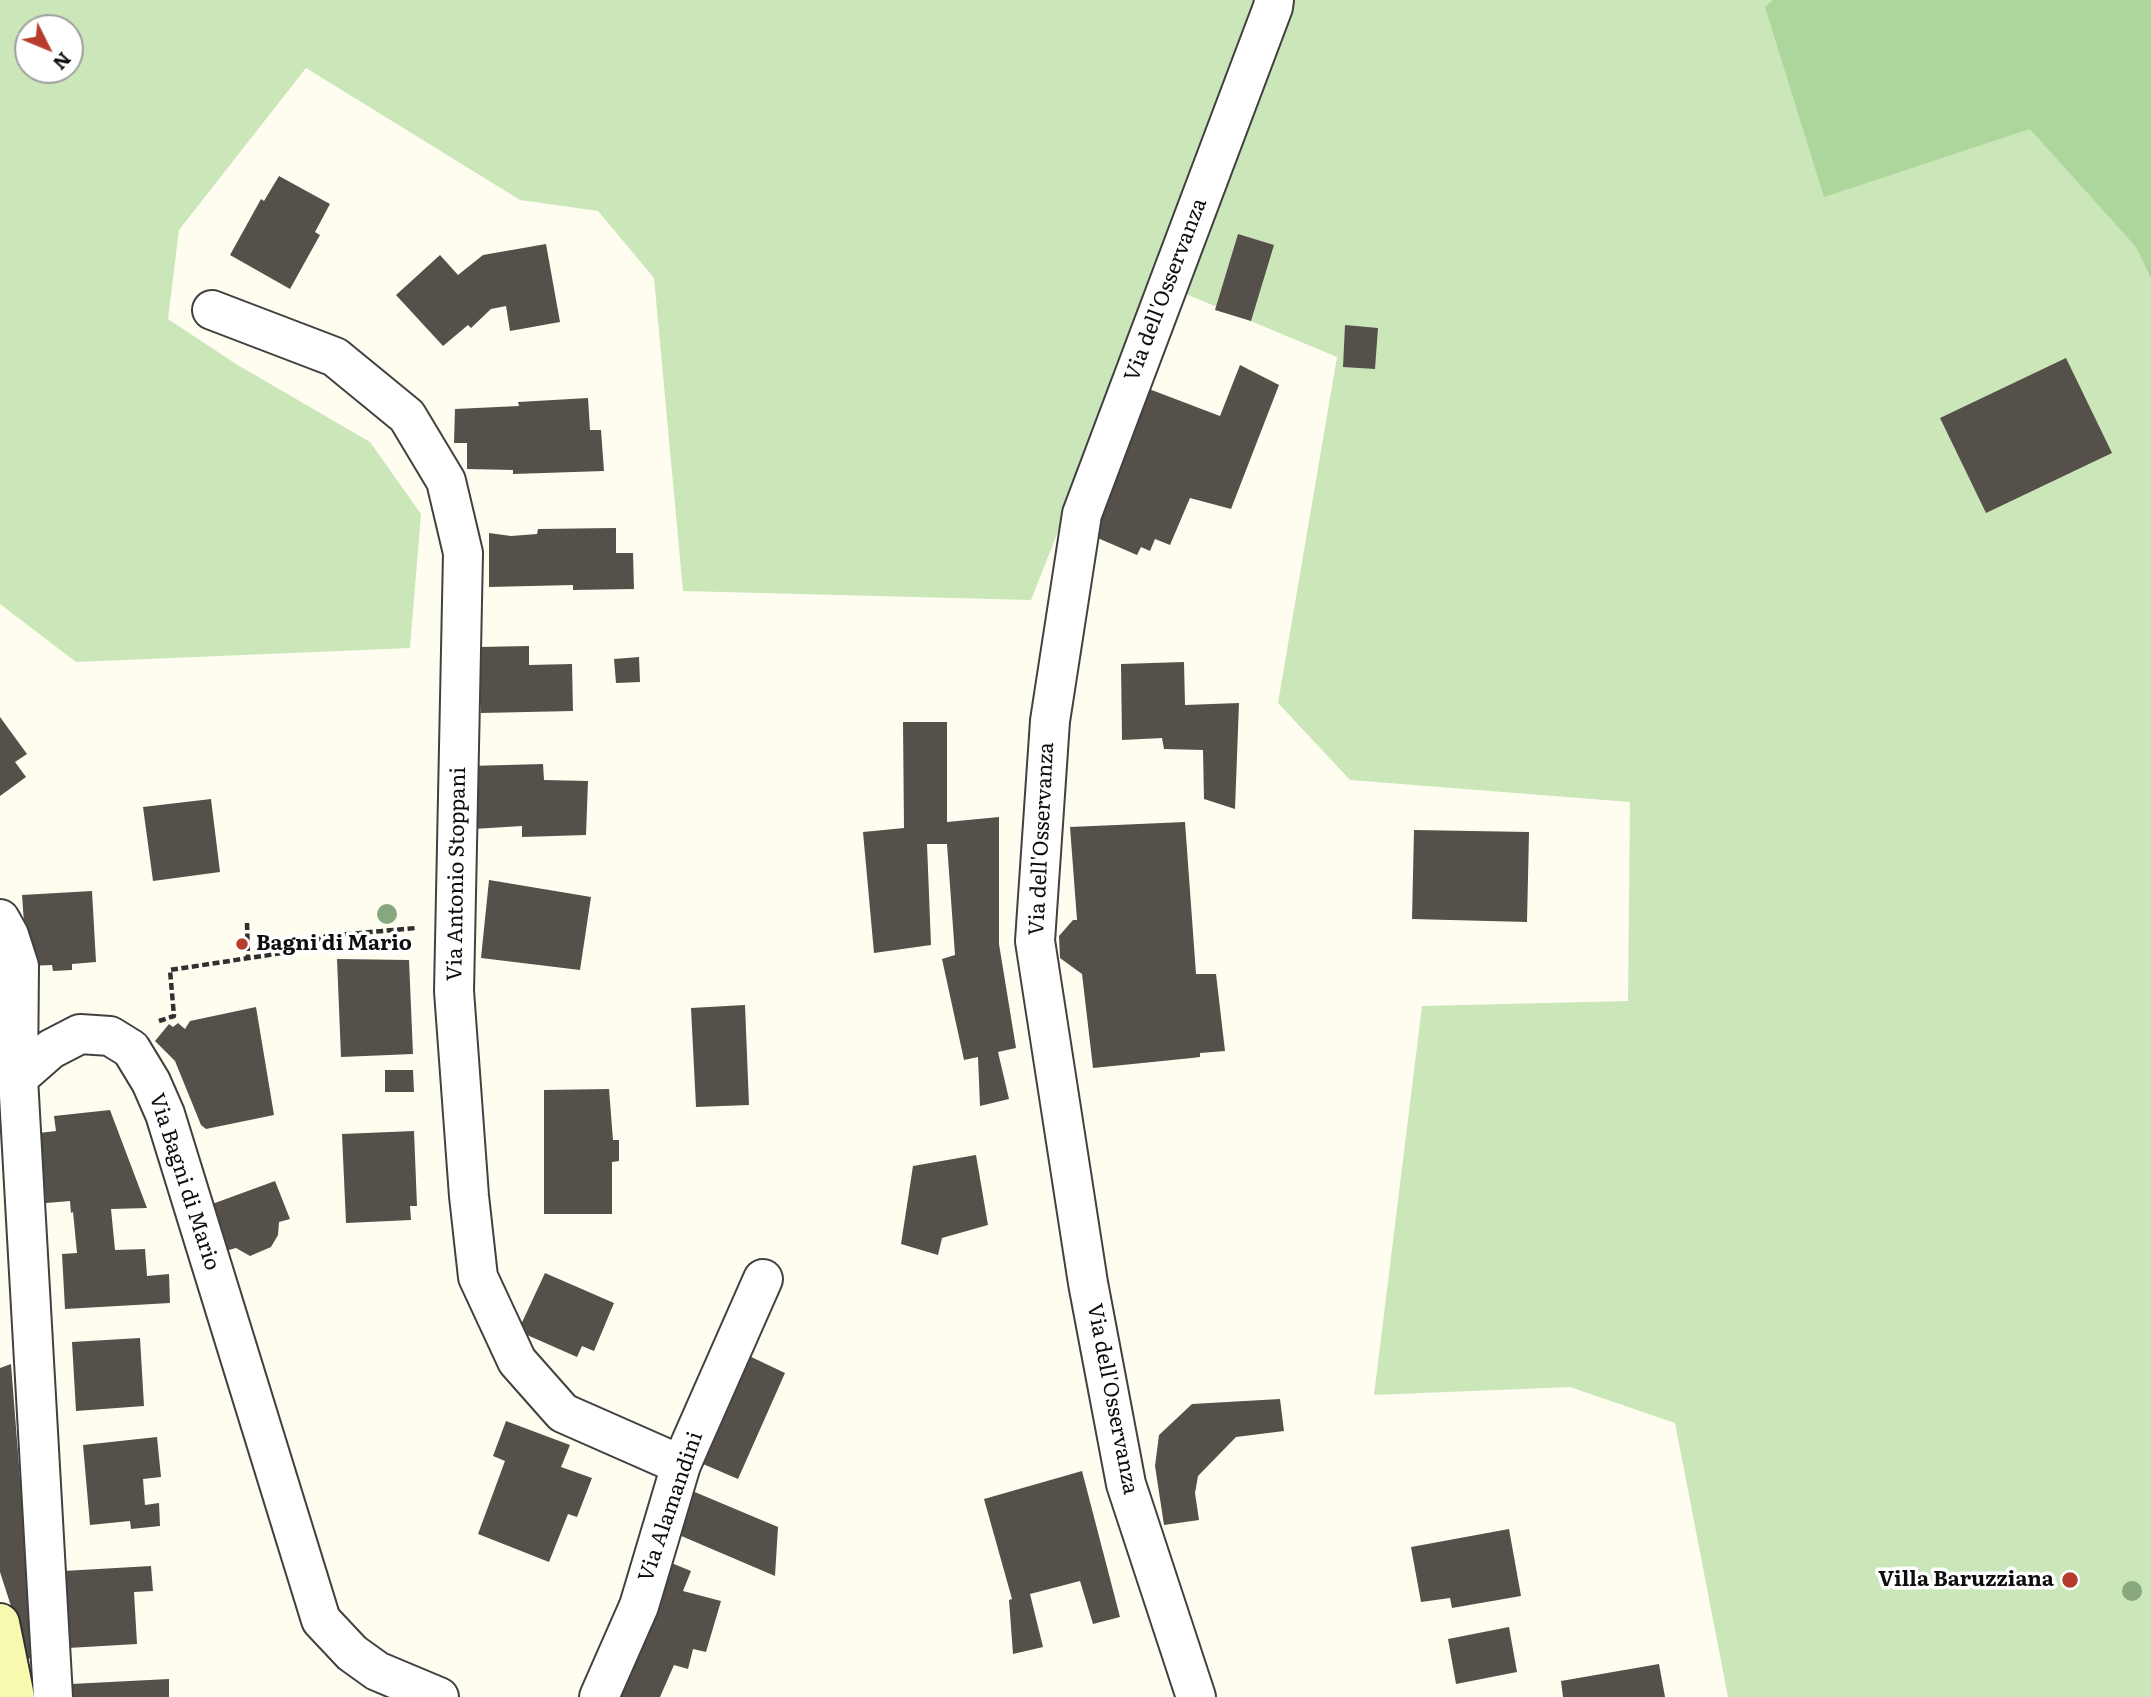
<!DOCTYPE html>
<style>
body{margin:0}
#map{position:relative;width:2151px;height:1697px;overflow:hidden;background:#fefdef;font-family:Literata,serif}
canvas{display:block}
.north{position:absolute;left:14px;top:14px;width:70px;height:70px;box-sizing:border-box;background:#fff;border:2px solid #9f9f9f;border-radius:50%;rotate:133deg;font-size:19px;font-weight:700;line-height:28px;text-align:center;color:#0e0e0e}
.north::after{content:'';display:block;margin:auto;width:24px;height:32px;background:#b63c2d;clip-path:polygon(50% 0,100% 100%,50% 72%,0 100%)}
</style>
<div id="map">
<canvas width="2151" height="1697"></canvas>
<div class="north">N</div>
</div>
<script>
const ctx = document.querySelector('canvas').getContext('2d');
ctx.lineJoin = 'round';
function fillPath(path, color) {
  ctx.fillStyle = color;
  ctx.fill(path, 'evenodd');
}
function poly(rows) {
  const path = new Path2D();
  for (const r of rows) {
    path.moveTo(r[0], r[1]);
    for (let i = 2; i < r.length; i += 2) path.lineTo(r[i], r[i + 1]);
  }
  return path;
}
function strokePath(path, color, width, dash) {
  ctx.strokeStyle = color;
  ctx.lineWidth = width;
  ctx.lineCap = dash ? 'butt' : 'round';
  ctx.setLineDash(dash || []);
  ctx.stroke(path);
}
function label(font, color, halo, rows, align = 'center') {
  ctx.font = font + ' Literata,serif';
  ctx.lineWidth = 7;
  ctx.setLineDash([]);
  ctx.textBaseline = 'middle';
  ctx.strokeStyle = halo;
  ctx.fillStyle = color;
  for (const [text, x, y, turn = 0] of rows) {
    ctx.save();
    ctx.translate(x, y);
    ctx.rotate((+turn || 0) * Math.PI / 180);
    ctx.textAlign = isNaN(turn) ? turn : align;
    if (halo) ctx.strokeText(text, 0, 0);
    ctx.fillText(text, 0, 0);
    ctx.restore();
  }
}
fillPath(poly([
 [0,0,2151,0,2151,1697,1728,1697,1675,1423,1570,1387,1374,1395,1422,1006,1628,1001,1630,802,1350,780,1278,703,1337,357,1181,292,1155,286,1031,600,683,591,654,278,598,211,520,200,306,68,179,230,168,319,236,364,370,442,421,514,410,648,76,662,0,604],
 [28,28,70,28,70,70,28,70]
]), '#cbe7ba');
fillPath(poly([
 [1773,0,2151,0,2151,278,2136,247,2030,129,1824,197,1765,7]
]), '#acd69b');
fillPath(poly([
 [279,176,330,204,315,232,320,235,290,289,230,255,261,199,264,201],
 [1238,234,1274,245,1251,321,1215,310],
 [546,244,560,322,510,331,506,306,491,309,471,328,468,325,443,346,396,295,440,255,458,275,483,255],
 [1345,325,1378,328,1375,369,1343,367],
 [2066,358,2112,453,1986,513,1940,418],
 [1240,365,1279,385,1231,509,1190,498,1170,545,1155,539,1150,551,1141,547,1137,555,1093,536,1149,389,1220,416],
 [588,398,590,430,601,430,604,471,513,474,513,470,467,469,467,443,454,443,455,409,519,406,518,402],
 [616,528,616,553,633,553,634,589,573,590,573,585,489,587,489,533,511,536,537,534,538,529],
 [529,646,529,665,572,664,573,711,481,713,479,647],
 [639,657,640,682,616,683,614,659],
 [1184,662,1185,705,1239,703,1235,809,1204,799,1203,750,1164,749,1162,738,1122,740,1121,664],
 [0,717,27,754,15,762,26,777,0,796],
 [903,722,947,722,947,822,999,817,999,944,1016,1048,998,1052,1009,1099,980,1106,978,1057,964,1060,942,959,955,955,947,844,927,844,931,945,874,953,863,832,904,828],
 [543,764,544,780,588,781,586,835,522,837,522,826,473,829,469,766],
 [211,799,220,872,153,881,143,807],
 [1185,822,1196,974,1216,974,1225,1051,1200,1053,1200,1057,1192,1058,1093,1068,1082,974,1060,958,1059,936,1073,920,1077,920,1070,827],
 [1414,830,1529,832,1527,922,1412,919],
 [489,880,591,897,580,970,481,958],
 [92,891,96,962,72,964,72,970,53,971,52,965,27,966,22,895],
 [337,959,409,960,413,1054,341,1057],
 [745,1005,749,1105,696,1107,691,1008],
 [256,1007,274,1115,206,1129,201,1125,175,1061,155,1041,169,1024,173,1027,178,1023,185,1029,190,1021],
 [385,1070,413,1070,414,1092,385,1092],
 [609,1089,613,1140,619,1140,619,1161,612,1162,612,1214,544,1214,544,1090],
 [110,1110,147,1208,111,1209,115,1250,145,1249,147,1276,169,1274,170,1303,65,1309,62,1254,77,1253,73,1212,71,1213,70,1201,46,1203,39,1133,56,1131,54,1116],
 [414,1131,417,1206,410,1206,411,1220,346,1223,342,1134],
 [976,1155,988,1225,942,1238,938,1255,901,1244,913,1166],
 [275,1181,290,1219,279,1222,278,1235,271,1247,250,1256,236,1248,222,1252,204,1207],
 [545,1273,614,1303,594,1351,582,1346,577,1357,518,1331],
 [140,1338,144,1406,76,1411,72,1342],
 [745,1354,785,1373,738,1479,689,1458],
 [11,1364,34,1657,28,1659,0,1572,0,1368],
 [1280,1399,1284,1431,1236,1437,1198,1476,1195,1493,1199,1520,1164,1525,1155,1466,1159,1435,1192,1404],
 [506,1421,570,1445,561,1467,592,1478,577,1517,568,1514,549,1562,478,1534,505,1461,493,1456],
 [157,1437,161,1477,143,1479,145,1505,159,1503,160,1526,131,1529,130,1521,90,1525,83,1445],
 [1082,1471,1120,1617,1093,1624,1080,1581,1030,1594,1043,1647,1013,1654,1009,1600,1012,1599,984,1499],
 [690,1490,778,1527,775,1576,672,1532],
 [1509,1529,1521,1596,1452,1608,1450,1598,1421,1602,1411,1547],
 [669,1562,691,1571,683,1591,721,1601,706,1652,693,1649,688,1669,674,1665,660,1697,616,1697],
 [151,1566,153,1591,134,1592,137,1644,68,1648,63,1571],
 [1509,1627,1517,1672,1456,1684,1448,1639],
 [1659,1664,1665,1697,1563,1697,1561,1681],
 [169,1679,169,1697,72,1697,71,1684]
]), '#56504a');
const minor = poly([
 [212,310,335,357,407,416,446,481,463,553,454,991,469,1196,478,1277,517,1361,563,1413,681,1465],
 [0,919,9,935,19,966,18,1078],
 [53,1697,18,1078,51,1049,80,1034,110,1036,131,1049,151,1082,165,1114,321,1620,352,1653,377,1671,439,1697],
 [599,1697,639,1606,681,1465,763,1279],
 [1196,1697,1126,1484,1088,1283,1035,941,1050,721,1082,514,1273,7,1274,0]
]);
const secondary = poly([
 [0,1623,15,1697]
]);
strokePath(minor, '#414141', 42);
strokePath(secondary, '#303030', 42);
strokePath(poly([
 [247,923,248,958],
 [159,1021,174,1016,170,970,282,953,306,946,326,936,416,928]
]), '#303030', 4.5, [7, 3.5]);
strokePath(minor, '#fff', 38);
strokePath(secondary, '#f7faae', 38);
ctx.fillStyle = '#87a87e';
for (const [x, y] of [
 [387,914],
 [2132,1591]
]) {
  ctx.beginPath();
  ctx.arc(x, y, 10, 0, 2 * Math.PI);
  ctx.fill();
}
for (const [x, y, r, color] of [
 [242,944,7,"#b63c2d"],
 [2070,1580,9,"#b63c2d"]
]) {
  const dot = new Path2D();
  dot.arc(x, y, r, 0, 2 * Math.PI);
  ctx.fillStyle = color;
  ctx.fill(dot);
  strokePath(dot, '#fff', 2.5);
}
label('21px', '#0e0e0e', '#fff', [
 ["Via dell'Osservanza",1166,290,-69],
 ["Via dell'Osservanza",1042,839,-87],
 ["Via Antonio Stoppani",457,874,-89],
 ["Via Bagni di Mario",184,1182,72],
 ["Via dell'Osservanza",1112,1399,79],
 ["Via Alamandini",671,1507,-71]
]);
label('bold 21px', '#0e0e0e', '#fff', [
 ["Bagni di Mario",256,944],
 ["Villa Baruzziana",2054,1580,"right"]
], 'left');
</script>
